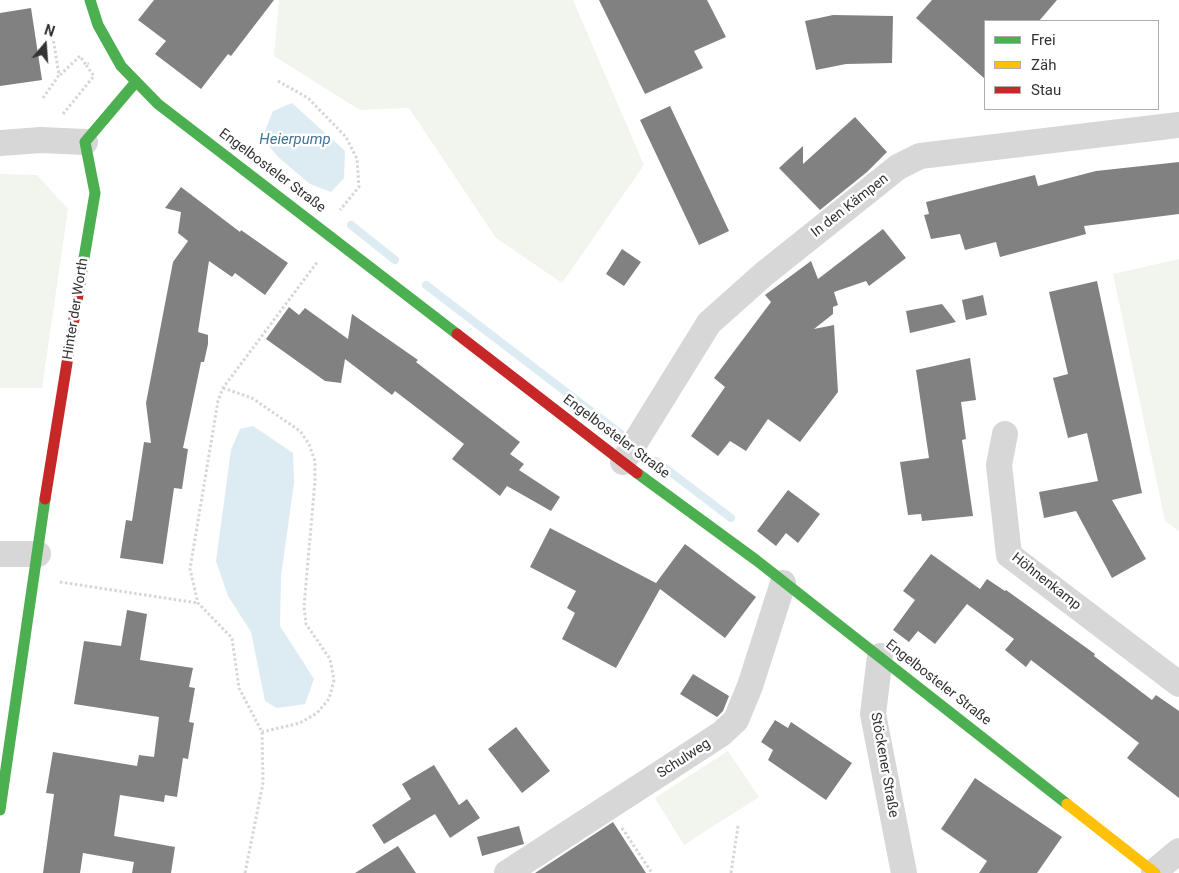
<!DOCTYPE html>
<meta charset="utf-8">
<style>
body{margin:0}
#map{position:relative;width:1179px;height:873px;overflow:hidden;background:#fff;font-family:Roboto,sans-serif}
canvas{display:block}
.legend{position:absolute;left:984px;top:20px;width:175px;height:90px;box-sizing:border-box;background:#fff;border:1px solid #adadad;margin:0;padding:6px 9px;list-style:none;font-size:15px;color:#333}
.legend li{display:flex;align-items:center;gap:10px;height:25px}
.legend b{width:25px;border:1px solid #adadad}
.north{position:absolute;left:20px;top:20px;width:50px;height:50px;-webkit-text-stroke:4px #fff;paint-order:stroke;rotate:18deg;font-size:14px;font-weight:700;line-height:20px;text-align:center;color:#333}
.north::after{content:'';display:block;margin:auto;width:18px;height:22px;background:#333;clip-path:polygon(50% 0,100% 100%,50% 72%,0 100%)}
</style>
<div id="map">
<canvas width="1179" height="873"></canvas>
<ul class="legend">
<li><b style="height:6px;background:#4caf50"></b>Frei</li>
<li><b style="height:6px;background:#ffc107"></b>Zäh</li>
<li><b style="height:6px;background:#c62828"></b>Stau</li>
</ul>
<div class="north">N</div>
</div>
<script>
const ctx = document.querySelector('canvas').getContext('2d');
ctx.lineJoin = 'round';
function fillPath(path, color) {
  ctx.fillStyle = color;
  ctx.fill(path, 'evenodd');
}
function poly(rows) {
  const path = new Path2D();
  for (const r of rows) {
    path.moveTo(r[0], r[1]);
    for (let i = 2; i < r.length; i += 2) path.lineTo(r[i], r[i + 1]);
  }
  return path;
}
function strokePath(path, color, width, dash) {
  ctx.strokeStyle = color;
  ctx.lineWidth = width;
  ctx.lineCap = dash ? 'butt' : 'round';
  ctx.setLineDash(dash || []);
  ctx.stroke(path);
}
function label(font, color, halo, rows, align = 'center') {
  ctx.font = font + ' Roboto,sans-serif';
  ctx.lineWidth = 5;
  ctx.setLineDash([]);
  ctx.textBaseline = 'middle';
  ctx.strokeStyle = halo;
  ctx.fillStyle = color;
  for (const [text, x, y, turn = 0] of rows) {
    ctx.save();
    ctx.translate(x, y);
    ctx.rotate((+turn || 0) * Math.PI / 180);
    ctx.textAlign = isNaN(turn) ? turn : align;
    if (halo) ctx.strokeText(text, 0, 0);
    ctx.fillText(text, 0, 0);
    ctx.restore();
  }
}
fillPath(poly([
 [279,0,573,0,644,165,562,283,496,238,409,108,360,110,274,56],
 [0,174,37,175,68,209,42,388,0,388],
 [1179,259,1179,531,1165,521,1113,274],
 [728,751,759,797,684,845,655,798]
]), '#f1f5ed');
fillPath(poly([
 [292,103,345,151,344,178,331,192,310,184,278,157,262,138,273,111],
 [253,426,293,453,294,483,281,576,280,626,314,679,305,704,277,708,265,701,251,632,228,596,216,561,231,450,240,429]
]), '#ddebf3');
strokePath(poly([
 [351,225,395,260],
 [426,285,621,434],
 [656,461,731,518]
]), '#ddebf3', 8);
fillPath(poly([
 [154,0,274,0,231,56,228,54,201,89,155,54,166,41,138,20],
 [599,0,707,0,726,37,694,51,703,68,645,94],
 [932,0,1057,0,1039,21,985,21,985,79,916,18],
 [31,8,42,80,0,86,0,13],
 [833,15,893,16,892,63,846,64,816,70,805,21],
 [670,106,729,231,699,245,640,120],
 [855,117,887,152,867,172,820,210,779,168,803,146,803,164],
 [1179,162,1179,214,1084,226,1086,234,1000,257,996,242,965,250,960,234,931,239,924,215,929,214,926,202,1035,175,1038,186,1096,171],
 [181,187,240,232,241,230,288,263,265,295,235,273,232,277,209,261,198,332,208,335,208,344,204,362,201,362,183,448,188,449,182,489,174,488,163,564,120,558,126,520,132,521,144,442,151,443,146,403,173,262,188,241,178,233,181,212,165,208],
 [883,229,906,258,869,286,866,281,834,292,838,305,833,307,833,314,814,329,834,325,838,392,800,442,768,419,746,451,730,441,718,456,691,436,725,387,714,378,771,302,765,295,811,261,818,279],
 [622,249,641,262,624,286,606,274],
 [1097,281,1142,493,1112,500,1146,559,1112,578,1076,511,1044,518,1039,492,1098,481,1087,433,1068,438,1053,378,1068,374,1049,292],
 [983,295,987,315,966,320,962,300],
 [942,304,956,322,910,333,906,311],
 [289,307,299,315,305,308,348,339,352,314,418,360,416,362,520,442,510,454,524,464,519,470,560,497,551,511,507,486,500,496,452,459,464,444,395,391,392,395,345,359,341,383,325,381,266,339],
 [970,358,976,400,961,402,966,439,962,440,973,516,922,521,921,514,908,515,900,462,929,458,916,370],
 [788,490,820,514,798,543,786,533,776,546,757,531],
 [550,528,656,583,685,544,756,597,725,638,660,589,616,668,562,639,575,613,567,608,576,591,530,567],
 [931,554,980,589,987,579,1005,591,1006,590,1095,654,1094,656,1152,700,1156,695,1179,711,1179,798,1127,758,1139,743,1031,660,1026,667,1005,650,1014,639,967,604,935,644,918,631,909,642,893,630,915,600,903,591],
 [127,610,147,614,140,660,193,668,189,687,195,688,189,722,194,723,188,759,183,758,177,797,165,795,164,802,120,795,114,836,175,847,171,873,132,873,134,862,83,853,80,873,43,873,54,794,46,793,53,752,137,766,139,755,154,757,159,717,74,704,84,641,121,646],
 [693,674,729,696,723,711,717,717,680,694],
 [775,720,788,728,791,722,852,763,826,800,768,760,773,750,761,742],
 [516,727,550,771,522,793,488,749],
 [434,765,459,805,467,799,480,818,450,838,435,814,384,844,372,825,411,799,402,784],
 [975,778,1062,837,1037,873,979,873,987,861,941,829],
 [613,822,646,873,535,873],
 [519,826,524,844,482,856,477,837],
 [398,846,416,873,355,873]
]), '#818181');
strokePath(poly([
 [60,75,80,56,86,65],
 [278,81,308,98,346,137,357,159,359,187,340,210],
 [43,98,59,75,53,38],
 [63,114,94,76,86,65,89,63],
 [223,388,252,398,300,431,309,444,315,461,315,481,304,606,306,624,330,659,334,680,329,699,317,713,300,723,262,732],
 [60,582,198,603],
 [622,828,652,873],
 [245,873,263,783,262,732,239,688,232,638,198,603,190,569,218,401,223,388,318,261],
 [731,873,738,826]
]), '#d6d6d6', 3, [2.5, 2.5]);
strokePath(poly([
 [0,143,41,140,85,142],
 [1005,434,999,465,1009,555,1179,684],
 [623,462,709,323,764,274,898,167,920,156,1179,125],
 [0,554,38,554],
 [880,656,873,714,904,873],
 [1154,872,1179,851],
 [507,873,721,734,736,720,750,686,783,583]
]), '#d7d7d7', 26);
strokePath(poly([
 [90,0,98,25,121,66,158,104,457,334],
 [81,276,95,193,85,142,135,83],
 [637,473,756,560,1067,804],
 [0,810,45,499]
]), '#4caf50', 11);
strokePath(poly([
 [1067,804,1155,873]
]), '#ffc107', 11);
strokePath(poly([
 [457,334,637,473],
 [45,499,81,276]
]), '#c62828', 11);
label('14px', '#333', '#fff', [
 ["Engelbosteler Straße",272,171,37],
 ["In den Kämpen",850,206,-38],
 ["Hinter der Worth",76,309,-81],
 ["Engelbosteler Straße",616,437,37],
 ["Höhnenkamp",1046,582,38],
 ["Engelbosteler Straße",938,683,38],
 ["Schulweg",684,759,-33],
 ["Stöckener Straße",884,765,80]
]);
label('italic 15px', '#3f7597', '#fff', [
 ["Heierpump",295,140]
]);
</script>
